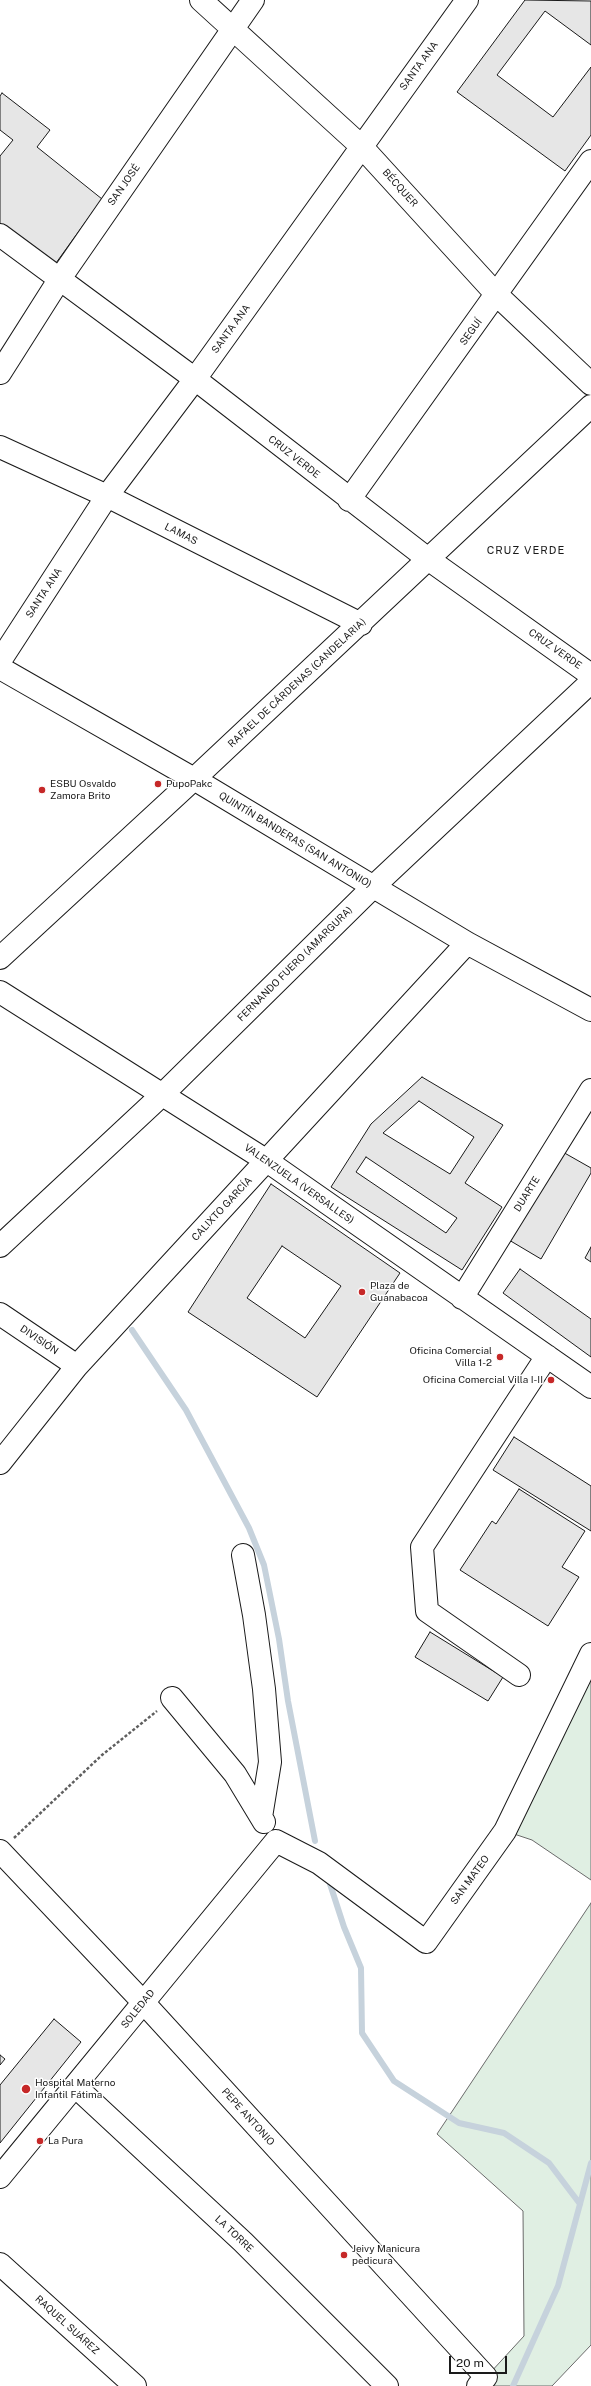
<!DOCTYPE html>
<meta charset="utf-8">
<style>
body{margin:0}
#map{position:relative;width:591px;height:2386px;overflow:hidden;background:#fff;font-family:"Public Sans",sans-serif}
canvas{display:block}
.scale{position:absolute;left:449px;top:2356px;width:58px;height:18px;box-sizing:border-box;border:2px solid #1a1a1a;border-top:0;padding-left:5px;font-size:12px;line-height:14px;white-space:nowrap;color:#1a1a1a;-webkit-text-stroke:3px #fff;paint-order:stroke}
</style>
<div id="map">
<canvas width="591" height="2386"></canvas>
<div class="scale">20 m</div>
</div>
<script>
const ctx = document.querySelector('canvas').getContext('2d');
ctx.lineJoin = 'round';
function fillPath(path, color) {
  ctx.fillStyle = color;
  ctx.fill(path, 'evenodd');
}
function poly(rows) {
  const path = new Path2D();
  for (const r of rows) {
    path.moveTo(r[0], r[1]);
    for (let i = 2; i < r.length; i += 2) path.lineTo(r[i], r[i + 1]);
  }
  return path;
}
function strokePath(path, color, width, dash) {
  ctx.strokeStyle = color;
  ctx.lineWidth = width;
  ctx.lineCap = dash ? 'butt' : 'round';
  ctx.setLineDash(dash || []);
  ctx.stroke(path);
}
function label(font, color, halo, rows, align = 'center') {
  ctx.font = font + ' "Public Sans",sans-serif';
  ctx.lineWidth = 3;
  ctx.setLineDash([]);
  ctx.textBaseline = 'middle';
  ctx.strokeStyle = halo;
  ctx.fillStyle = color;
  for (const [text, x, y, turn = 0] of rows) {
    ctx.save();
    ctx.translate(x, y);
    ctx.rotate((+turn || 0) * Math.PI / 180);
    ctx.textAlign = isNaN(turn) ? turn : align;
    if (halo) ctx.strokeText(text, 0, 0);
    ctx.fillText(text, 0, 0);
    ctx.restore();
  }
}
const green = poly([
 [591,1654,591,1880,532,1840,505,1831,591,1654],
 [591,1903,591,2345,552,2386,478,2386,524,2336,523,2211,437,2134,591,1903]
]);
fillPath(green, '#e0efe3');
strokePath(green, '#6a6a6a', 1);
strokePath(poly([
 [132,1330,186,1410,249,1528,264,1565,279,1639,288,1701,315,1841],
 [330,1884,344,1927,361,1968,362,2033,394,2081,459,2123,504,2133,549,2163,580,2204],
 [513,2386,558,2286,591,2163]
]), '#c6d2dc', 6);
const building = poly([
 [525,0,591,1,591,45,545,11,497,75,553,117,591,67,591,135,565,171,457,92,525,0],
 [2,93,50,130,37,147,102,199,51,270,0,230,0,156,13,140,0,130,0,96,2,93],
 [422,1077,503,1125,465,1183,502,1207,462,1270,331,1187,371,1124,422,1077],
 [419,1101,474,1137,450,1174,383,1133,419,1101],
 [366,1157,457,1218,446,1233,356,1172,366,1157],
 [561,1151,591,1168,591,1173,541,1259,509,1240,561,1151],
 [271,1184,400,1273,317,1397,188,1312,271,1184],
 [282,1246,341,1286,305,1338,247,1298,282,1246],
 [591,1247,591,1262,585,1258,591,1247],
 [520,1269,591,1319,591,1357,503,1293,520,1269],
 [514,1437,591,1486,591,1531,493,1470,514,1437],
 [519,1489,585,1531,562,1567,579,1577,548,1626,460,1570,492,1521,496,1524,519,1489],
 [430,1632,503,1677,488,1701,415,1657,430,1632],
 [54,2019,81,2042,0,2143,0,2085,54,2019],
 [0,2055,5,2059,0,2065,0,2055]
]);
fillPath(building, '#e6e6e6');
strokePath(building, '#1a1a1a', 1);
const minor = poly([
 [201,0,361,146,497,295,591,384],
 [0,235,195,379,428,559,591,675],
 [0,373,59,280,253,0],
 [0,447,107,496,361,624],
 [349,500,591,161],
 [0,661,107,496,195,379,467,0],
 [0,668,194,779,467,943,591,1010],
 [0,958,194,779,591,406],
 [0,992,267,1161,591,1387],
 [0,1246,163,1094,373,887,591,682],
 [462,1298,591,1090],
 [0,1314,77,1366],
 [0,1463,77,1366,467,943],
 [243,1555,254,1615,264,1689,270,1762,261,1817],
 [519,1675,427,1611,422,1547,547,1356],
 [172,1698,235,1774,264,1822],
 [276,1841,319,1863,426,1942,505,1831,591,1654],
 [0,1851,143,2002,486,2377,478,2386],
 [76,2087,243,2242,387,2386],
 [0,2177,276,1841],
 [0,2264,135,2386]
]);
strokePath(minor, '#1a1a1a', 24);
strokePath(poly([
 [14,1838,102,1755,157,1711]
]), '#5f5f5f', 2.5, [3, 2]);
strokePath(minor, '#fff', 22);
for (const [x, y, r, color] of [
 [158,784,4,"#c62828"],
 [42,790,4,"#c62828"],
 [362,1292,4,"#c62828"],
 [500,1357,4,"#c62828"],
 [551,1380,4,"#c62828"],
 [26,2089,5,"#c62828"],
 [40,2141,4,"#c62828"],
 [344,2255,4,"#c62828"]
]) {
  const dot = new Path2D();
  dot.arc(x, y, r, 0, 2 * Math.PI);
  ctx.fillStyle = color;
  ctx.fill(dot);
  strokePath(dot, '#fff', 1.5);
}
label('10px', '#1a1a1a', '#fff', [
 ["SANTA ANA",419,66,-54],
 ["SAN JOSÉ",124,185,-55],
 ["BÉCQUER",400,188,48],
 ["SANTA ANA",231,329,-54],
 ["SEGUÍ",471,332,-54],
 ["CRUZ VERDE",294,457,38],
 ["LAMAS",181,534,27],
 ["SANTA ANA",44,593,-57],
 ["CRUZ VERDE",555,649,35],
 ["RAFAEL DE CÁRDENAS (CANDELARIA)",297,683,-43],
 ["QUINTÍN BANDERAS (SAN ANTONIO)",295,840,31],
 ["FERNANDO FUERO (AMARGURA)",295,964,-45],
 ["VALENZUELA (VERSALLES)",299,1184,35],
 ["DUARTE",527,1194,-58],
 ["CALIXTO GARCÍA",222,1209,-47],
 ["DIVISIÓN",39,1340,34],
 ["SAN MATEO",470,1880,-54],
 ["SOLEDAD",138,2009,-51],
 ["PEPE ANTONIO",248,2117,48],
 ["LA TORRE",234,2234,43],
 ["RAQUEL SUÁREZ",67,2325,42]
]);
label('10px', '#1a1a1a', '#fff', [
 ["ESBU Osvaldo",50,784],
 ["Zamora Brito",50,796],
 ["PupoPakc",166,784],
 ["Plaza de",370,1286],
 ["Guanabacoa",370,1298],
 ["Oficina Comercial",492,1351,"right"],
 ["Villa 1-2",492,1363,"right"],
 ["Oficina Comercial Villa I-II",543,1380,"right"],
 ["Hospital Materno",35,2083],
 ["Infantil Fátima",35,2095],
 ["La Pura",48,2141],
 ["Jeivy Manicura",352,2249],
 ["pedicura",352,2261]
], 'left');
ctx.letterSpacing = '1px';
label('11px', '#1a1a1a', '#fff', [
 ["CRUZ VERDE",526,551]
]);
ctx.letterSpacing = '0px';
</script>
